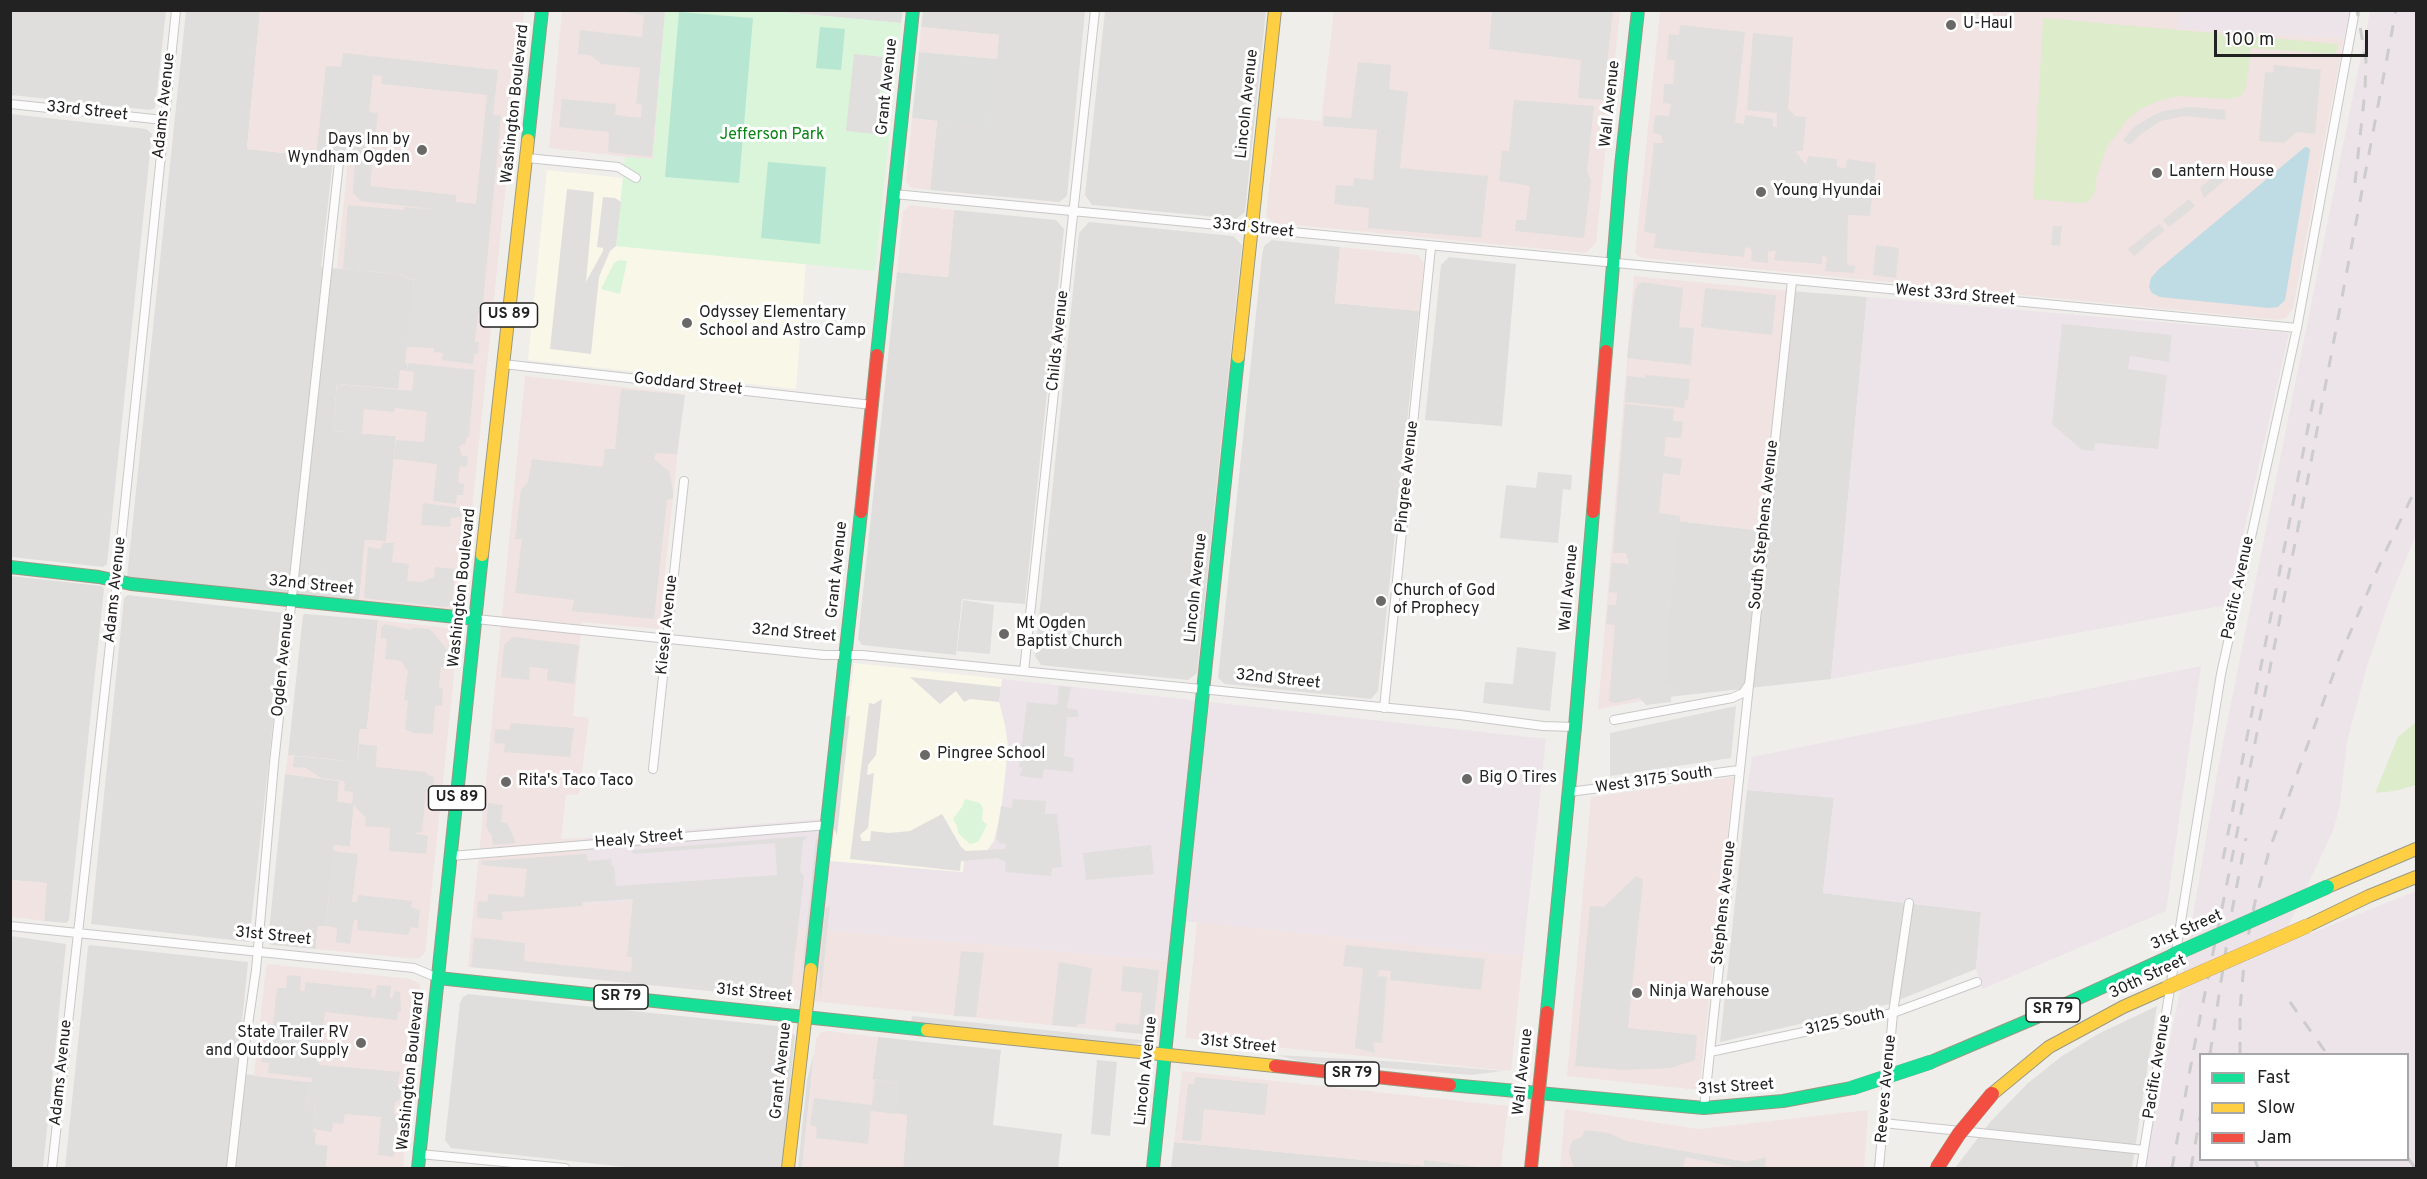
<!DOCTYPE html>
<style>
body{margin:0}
#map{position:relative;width:2427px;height:1179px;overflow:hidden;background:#f0eeeb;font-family:Overpass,sans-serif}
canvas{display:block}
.frame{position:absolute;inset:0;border:12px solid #222;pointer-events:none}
.legend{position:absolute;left:2199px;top:1053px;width:210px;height:108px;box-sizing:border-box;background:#fff;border:2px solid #a7a7a7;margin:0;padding:8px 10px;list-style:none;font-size:18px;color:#222}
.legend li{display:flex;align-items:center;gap:12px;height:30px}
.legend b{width:30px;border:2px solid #a7a7a7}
.scale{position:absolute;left:2214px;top:30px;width:154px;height:27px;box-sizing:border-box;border:3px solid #222;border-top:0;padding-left:8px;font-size:18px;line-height:21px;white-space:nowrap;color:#222;-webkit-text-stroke:4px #fff;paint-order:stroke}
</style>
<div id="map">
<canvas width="2427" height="1179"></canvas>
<div class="frame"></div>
<ul class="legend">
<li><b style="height:8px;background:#16e098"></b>Fast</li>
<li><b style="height:8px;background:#ffcf43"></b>Slow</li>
<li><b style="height:8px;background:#f24e42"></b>Jam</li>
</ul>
<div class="scale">100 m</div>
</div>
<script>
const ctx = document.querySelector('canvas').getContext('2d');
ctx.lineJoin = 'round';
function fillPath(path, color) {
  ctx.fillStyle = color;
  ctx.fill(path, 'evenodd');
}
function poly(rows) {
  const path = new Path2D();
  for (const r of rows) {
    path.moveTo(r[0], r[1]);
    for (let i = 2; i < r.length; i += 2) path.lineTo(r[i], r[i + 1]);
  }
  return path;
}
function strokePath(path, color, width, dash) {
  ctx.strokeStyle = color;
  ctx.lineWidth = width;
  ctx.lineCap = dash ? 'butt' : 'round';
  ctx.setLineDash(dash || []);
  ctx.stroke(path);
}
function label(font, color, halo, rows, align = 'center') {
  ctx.font = font + ' Overpass,sans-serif';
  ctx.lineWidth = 6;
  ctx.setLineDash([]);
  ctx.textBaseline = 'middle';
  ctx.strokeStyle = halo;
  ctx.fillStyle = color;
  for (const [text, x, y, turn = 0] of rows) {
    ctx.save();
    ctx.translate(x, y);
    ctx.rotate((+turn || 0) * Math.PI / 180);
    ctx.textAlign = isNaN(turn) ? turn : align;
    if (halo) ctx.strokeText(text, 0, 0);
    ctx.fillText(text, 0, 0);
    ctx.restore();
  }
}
fillPath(poly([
 [11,10,166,11,155,108,150,110,11,95],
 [186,11,260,11,247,149,333,158,321,267,397,274,414,280,407,371,398,389,337,384,333,431,396,436,386,542,365,540,359,602,127,577],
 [770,11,903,11,901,23],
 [923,11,1085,11,1067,196,1059,202,930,190,937,121,989,126,999,35,921,27],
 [1105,11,1266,11,1245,212,1236,219,1092,205,1085,195],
 [11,114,146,129,152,134,107,564,103,567,11,557],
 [954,210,1056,220,1064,229,1025,604,962,599,956,655,862,645,858,639,897,272,948,277],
 [1089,222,1233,236,1242,245,1197,673,1188,680,1041,665,1035,656,1079,233],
 [1272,240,1340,247,1335,303,1419,311,1378,691,1371,699,1225,684,1218,678,1262,256,1264,246],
 [1449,257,1516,264,1502,426,1425,420,1441,265],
 [1791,291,1867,297,1831,679,1659,698,1679,521,1764,531],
 [11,576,102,586,104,589,69,920,66,923,44,921,46,883,11,880],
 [128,595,285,613,249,942,91,924,124,598],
 [305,614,378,620,367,729,360,729,357,762,288,755,303,615],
 [285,774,340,781,354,804,350,847,334,845,326,926,318,926,316,949,271,945,268,941],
 [1747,790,1834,797,1823,893,1981,912,1976,969,1889,1004,1720,1042],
 [11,936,66,944,43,1168,11,1168],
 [90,945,248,962,237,1073,308,1082,315,1105,313,1132,316,1132,328,1145,326,1168,65,1168,88,947],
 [468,994,787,1027,795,1036,782,1168,635,1168,451,1148,445,1140,460,1003,463,997],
 [2157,1006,2132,1168,1955,1168,1991,1121,2028,1083,2062,1056,2098,1034],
 [878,1037,1001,1050,993,1125,1062,1134,1058,1168,903,1168,907,1116,895,1114,872,1080],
 [1097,1060,1117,1062,1110,1136,1091,1134],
 [1174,1142,1450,1168,1171,1168]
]), '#dfdedc');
fillPath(poly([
 [2179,10,2178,29,2344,38,2293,308,2286,318,2279,320,1642,258,1635,253,1660,11],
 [260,11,524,11,462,605,457,610,359,602,365,540,386,541,396,436,333,431,337,384,398,389,400,370,407,371,408,364,405,363,414,281,397,274,337,268,348,160,247,149],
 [562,11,665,11,653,160,549,148],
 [1334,11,1620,11,1596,243,1586,253,1274,223,1266,216,1277,117,1321,121],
 [921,27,999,35,997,59,919,52],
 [912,118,937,121,930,190,911,188,906,181],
 [910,205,954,210,948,277,897,272,903,211],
 [1340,247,1418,255,1424,263,1419,311,1335,303],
 [1634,276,1791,291,1764,531,1679,521,1659,698,1598,709],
 [525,376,684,394,659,629,582,622,573,716,589,718,579,794,566,795,561,839,583,838,577,905,736,893,733,922,1169,961,1160,1036,468,967],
 [378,620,448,628,458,637,425,953,418,959,316,949,318,926,326,926,334,845,350,847,354,804,337,802,339,781,285,774,288,755,357,762,360,729,367,729],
 [1734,777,1699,1090,1567,1076,1591,797],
 [10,880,47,883,44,921,11,917],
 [1197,922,1523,956,1511,1071,1185,1038],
 [268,964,411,979,420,984,403,1168,326,1168,328,1146,315,1144,316,1132,313,1132,315,1105,306,1104,308,1082,254,1076,266,967],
 [828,1031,878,1037,872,1079,898,1083,895,1113,907,1115,903,1168,802,1168,816,1039,820,1033],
 [1182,1071,1508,1106,1501,1168,1450,1168,1174,1142],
 [1565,1109,1699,1129,1868,1110,1864,1168,1560,1168]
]), '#f1e3e1');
fillPath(poly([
 [2179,11,2179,10,2350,11,2344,38,2177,29],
 [2370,11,2416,11,2416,535,2392,593,2367,666,2347,742,2340,805,2333,831,2279,946,2416,891,2416,1168,2144,1168,2180,991,2218,768],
 [2200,1054,2408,1054,2408,1160,2200,1160],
 [1867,297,2289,333,2227,605,1831,679],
 [2201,666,2166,911,1982,989,1976,969,1981,912,1823,893,1834,798,1747,790,1752,757],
 [1002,679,1546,739,1523,956,1174,920,1169,961,732,922,736,893,577,905,583,838,822,819,819,860,963,872,964,854,1001,811,1008,748,1005,725,999,702]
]), '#ede4e9');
fillPath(poly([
 [547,170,623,178,616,246,806,263,796,389,528,360],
 [854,663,1002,679,999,702,1005,725,1008,748,1001,811,994,841,987,851,964,854,963,872,831,861]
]), '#f8f7e8');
fillPath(poly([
 [919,52,997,59,989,127,912,118]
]), '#dededc');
fillPath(poly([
 [2043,18,2338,44,2336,54,2251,48,2246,87,2241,96,2231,99,2177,96,2158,101,2142,108,2128,119,2108,145,2097,174,2095,192,2089,201,2079,203,2033,199],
 [2416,722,2416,785,2395,791,2375,793,2398,737]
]), '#ddeccb');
fillPath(poly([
 [665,11,770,11,901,23,875,271,616,246,625,157,653,159],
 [619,260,627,261,620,294,601,289,614,263],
 [965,799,980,803,983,809,982,820,987,825,978,842,970,844,958,833,957,826,953,819,962,807]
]), '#daf5da');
fillPath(poly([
 [679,12,753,18,739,183,665,177],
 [820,27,845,29,841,70,816,68],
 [768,162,826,167,820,244,761,238]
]), '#b7e6d2');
fillPath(poly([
 [618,11,665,11,652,157,608,152,609,132,559,127,562,99,616,104,615,115,641,118,642,105,636,104,640,68,602,64,590,55,578,54,580,30,642,37,644,15],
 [1492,11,1613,11,1603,100,1578,98,1581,60,1489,49],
 [1680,25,1745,32,1735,123,1744,124,1745,115,1773,119,1773,127,1777,127,1777,113,1747,110,1753,33,1793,37,1788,109,1795,116,1806,117,1803,151,1795,151,1806,165,1808,156,1837,159,1837,167,1845,168,1845,173,1847,159,1876,163,1870,216,1848,215,1847,265,1855,266,1854,273,1825,271,1827,257,1822,256,1822,264,1774,260,1776,251,1772,251,1768,252,1768,263,1751,261,1752,250,1748,247,1745,248,1744,257,1654,248,1656,234,1644,232,1654,143,1663,143,1661,135,1653,133,1655,115,1669,116,1671,104,1663,103,1664,84,1673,84,1675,61,1667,59,1669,34,1679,35],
 [343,53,498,70,493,115,501,116,482,313,478,313,475,342,479,342,478,354,474,354,473,364,442,360,443,353,434,352,434,348,406,347,414,280,397,274,343,269,348,205,403,210,404,207,440,210,361,201,353,193,355,160,316,156,326,66,341,67],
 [373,75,382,76,381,84,487,95,476,204,456,202,456,195,370,186,378,113,369,112],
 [854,54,883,57,875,134,846,131],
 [1358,62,1391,65,1389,89,1408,92,1400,168,1488,176,1481,238,1368,228,1369,208,1334,204,1336,185,1353,186,1354,178,1373,180,1377,130,1323,126,1324,116,1351,118],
 [2274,65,2321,70,2315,134,2297,132,2284,143,2259,141,2265,72,2273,73],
 [1514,100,1594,106,1587,171,1591,180,1584,238,1515,231,1516,220,1526,220,1530,186,1499,181,1502,151,1509,151],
 [2190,107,2225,110,2226,120,2184,116,2161,121,2141,134,2130,145,2123,140,2134,127,2154,115,2163,111],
 [2226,166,2233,173,2204,198,2200,188],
 [567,189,594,192,586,282,603,251,603,248,597,247,603,197,615,198,621,202,616,246,610,251,599,277,591,354,550,349],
 [2189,199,2195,206,2169,227,2163,220],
 [2159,224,2165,230,2134,256,2128,249],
 [2053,226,2062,226,2060,246,2051,245],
 [1876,245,1899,248,1896,278,1873,275],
 [1643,282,1683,288,1679,327,1694,328,1691,365,1627,358,1635,291,1638,284],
 [1705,288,1776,295,1772,335,1701,327],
 [2062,324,2172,335,2169,362,2130,356,2128,369,2167,375,2158,449,2095,443,2094,451,2082,450,2052,424],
 [408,363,475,370,469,437,466,437,466,443,459,446,462,456,468,456,467,467,460,466,458,483,464,484,463,495,457,495,456,504,433,501,437,464,394,459,396,440,424,442,427,412,395,408,394,412,364,409,362,434,333,431,337,384,412,391,414,372,407,371],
 [1646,375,1690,379,1688,400,1685,400,1684,408,1625,402,1627,376,1645,378],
 [621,389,685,395,677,454,656,453,654,459,669,471,673,492,673,498,667,500,654,619,572,611,574,600,515,593,522,539,515,539,521,490,528,482,532,459,603,467,605,449,615,449],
 [1625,404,1674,409,1673,421,1683,422,1681,438,1666,437,1664,456,1682,459,1680,475,1663,473,1659,513,1680,516,1666,639,1669,640,1665,685,1672,686,1671,702,1646,705,1640,698,1615,703,1609,701,1615,625,1606,624,1608,605,1616,605,1617,593,1609,592,1612,563,1629,564,1626,553,1613,553],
 [1538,472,1572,475,1571,490,1563,489,1558,543,1500,538,1506,485,1536,488],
 [423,503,462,508,461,517,451,518,450,527,421,525],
 [382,543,394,543,392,562,409,564,407,581,422,582,434,577,435,567,456,569,451,605,444,607,364,598,368,547,381,549],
 [963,600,994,605,990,654,957,651],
 [385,624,411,630,413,628,430,629,447,650,446,666,441,667,439,687,443,689,442,705,435,706,433,734,413,733,405,729,408,701,404,700,408,671,401,661,385,659,387,639,381,638,381,628],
 [513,637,579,645,574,684,547,680,548,669,530,667,529,680,501,677,504,645],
 [1517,647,1556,652,1550,711,1483,703,1485,682,1513,684],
 [910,677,1001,687,999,702,970,699,964,702,956,691,940,704],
 [1059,686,1071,687,1067,708,1078,710,1078,717,1067,717,1064,756,1074,758,1073,772,1044,769,1042,779,1020,776,1022,768,1019,767,1027,702,1057,705],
 [882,699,876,755,868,765,867,775,874,773,868,828,860,835,862,841,870,841,871,831,889,833,910,831,942,814,961,847,966,851,1005,849,1006,844,998,843,998,840,996,840,1001,806,1012,808,1013,799,1046,801,1045,814,1057,814,1062,867,1052,868,1051,876,1005,872,1006,862,997,858,961,861,960,871,850,859,869,703,874,704],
 [1736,706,1731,758,1610,776,1610,733],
 [850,715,837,835,833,827,845,718],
 [511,723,574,728,570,757,504,752,505,744,494,743,495,729,509,730],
 [359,744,377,746,376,767,426,772,429,776,434,777,433,792,426,791,422,832,413,833,428,836,426,854,389,851,390,828,365,826,366,818,352,803,353,792,344,791,345,783,343,781,321,778,306,768,293,767,294,756,357,762],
 [488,803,503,805,501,822,507,823,516,843,493,845,492,836,486,827],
 [808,836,803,841,800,871,804,876,790,999,471,967,474,938,480,938,525,943,524,961,631,972,632,957,627,957,633,899,582,902,583,906,502,912,503,920,480,918,477,916,478,901,487,902,489,894,524,897,527,869,481,865,482,861,586,854,588,861,611,859,612,866,614,866,616,886,777,875,775,843,633,854,632,850],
 [816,838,820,844,815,897,801,979],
 [1151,845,1154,874,1086,880,1083,853],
 [333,851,358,854,352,902,357,902,358,895,412,901,411,907,420,910,418,928,411,927,408,935,357,930,358,921,354,919,350,944,336,942,337,928,326,926],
 [1636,876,1643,880,1628,1028,1697,1035,1695,1060,1671,1068,1624,1070,1575,1066,1590,906,1604,907],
 [830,905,822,982,821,999,819,972,825,909],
 [1346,945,1485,959,1481,990,1390,980,1391,971,1379,970,1378,976,1387,977,1382,1043,1373,1042,1375,1053,1355,1048,1363,968,1343,966],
 [961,951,984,953,976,1017,954,1016],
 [1059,962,1092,968,1085,1024,1078,1024,1076,1027,1052,1025],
 [1123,966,1159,970,1152,1035,1115,1031,1116,1023,1139,1025,1142,993,1121,991],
 [287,975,301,976,300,990,302,991,305,990,305,982,372,989,371,997,373,998,375,997,377,985,391,986,390,998,392,999,395,991,400,992,401,1012,398,1012,397,1020,325,1012,319,1065,400,1072,397,1086,401,1090,400,1100,395,1102,394,1113,398,1117,394,1157,378,1155,381,1117,345,1114,343,1124,333,1123,332,1132,313,1129,315,1105,306,1104,308,1082,312,1082,312,1078,268,1073,269,1063,261,1062,263,1048,278,1050,280,1048,278,1045,271,1044,277,988,286,988],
 [912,1016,1149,1041,1129,1045,911,1022],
 [814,1053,802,1168,798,1168,807,1080],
 [1277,1055,1400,1062,1503,1071,1471,1075,1299,1061],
 [1195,1077,1268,1084,1265,1115,1204,1109,1201,1141,1182,1140,1188,1084,1194,1084],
 [875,1080,898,1083,895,1114,871,1111,868,1144,816,1138,817,1127,810,1125,814,1098,872,1105],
 [1585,1130,1609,1133,1626,1141,1746,1162,1766,1157,1765,1168,1731,1168,1731,1166,1685,1157,1683,1168,1574,1168,1569,1153,1570,1147,1573,1140,1582,1137],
 [1424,1160,1486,1168,1424,1168]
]), '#e0dfde');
fillPath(poly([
 [2305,147,2309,148,2310,151,2285,300,2278,307,2269,308,2160,297,2152,293,2149,287,2151,278,2159,269]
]), '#bfdbe3');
const street = poly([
 [10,104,164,120],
 [527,158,618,167,636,178],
 [894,194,2297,328],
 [503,364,872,405],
 [476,619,824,655,862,655,1460,715,1543,726,1575,727],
 [1024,671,1095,10],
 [1384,708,1431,247],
 [1614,720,1732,698,1743,693,1747,687],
 [653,769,684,481],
 [1569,792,1739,770],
 [451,856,828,825],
 [10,926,414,968,438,978],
 [1710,1052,1893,1013,1977,982],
 [1704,1108,1792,281],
 [1883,1123,2144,1150],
 [420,1154,565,1168],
 [52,1168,117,581,176,10],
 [231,1168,244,1052,256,970,274,763,339,162],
 [1879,1168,1893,1013,1909,903],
 [2141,1168,2221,674,2297,328,2355,10]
]);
const fast = poly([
 [528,140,542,10],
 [1606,351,1621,166,1638,10],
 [877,355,913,10],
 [10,567,99,577,131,584,476,619],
 [811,969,861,512],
 [438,978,927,1030],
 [1547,1012,1575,727,1593,512],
 [1931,1062,2037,1017,2173,955],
 [1450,1085,1704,1108,1783,1101,1852,1088],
 [418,1168,482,555],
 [1153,1168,1238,357]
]);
const slow = poly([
 [1238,357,1275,10],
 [482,555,528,140],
 [2327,887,2416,849],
 [2307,926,2369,896,2416,877],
 [927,1030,1275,1066],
 [1992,1094,2049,1047,2123,1007,2168,987],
 [788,1168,811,969]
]);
const jam = poly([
 [861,512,877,355],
 [1593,512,1606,351],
 [1275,1066,1450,1085],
 [1531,1168,1547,1012]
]);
strokePath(street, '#c9c8c7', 10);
strokePath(fast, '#999a82', 14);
strokePath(slow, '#999a82', 14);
strokePath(jam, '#999a82', 14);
strokePath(street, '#fdfcfc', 8);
strokePath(fast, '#16e098', 12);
strokePath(slow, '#ffcf43', 12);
strokePath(jam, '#f24e42', 12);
strokePath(poly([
 [2355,183,2365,91,2366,60,2357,10],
 [2223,859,2314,397],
 [2290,1002,2327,1054],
 [2210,1054,2231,916,2246,838],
 [2240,1054,2240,1010,2245,952,2255,902,2270,848,2340,656,2382,559,2416,488],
 [2408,1158,2415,1168],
 [2255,1160,2258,1168],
 [2172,1168,2194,1048,2308,478,2396,10],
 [2191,1168,2200,1117]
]), '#ccc', 3, [12, 12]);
const fastBridge = poly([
 [2173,955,2327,887],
 [1852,1088,1931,1062]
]);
const slowBridge = poly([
 [2168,987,2307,926]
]);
const jamBridge = poly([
 [1937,1168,1959,1134,1992,1094]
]);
strokePath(fastBridge, '#a79c86', 15, []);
strokePath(slowBridge, '#a79c86', 15, []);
strokePath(jamBridge, '#a79c86', 15, []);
strokePath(fastBridge, '#16e098', 14);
strokePath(slowBridge, '#ffcf43', 14);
strokePath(jamBridge, '#f24e42', 14);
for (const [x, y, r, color] of [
 [1951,25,6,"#6a6968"],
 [422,150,6,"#6a6968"],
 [2157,173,6,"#6a6968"],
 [1761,192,6,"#6a6968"],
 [687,323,6,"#6a6968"],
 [1381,601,6,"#6a6968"],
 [1004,634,6,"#6a6968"],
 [925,755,6,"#6a6968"],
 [1467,779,6,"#6a6968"],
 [506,782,6,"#6a6968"],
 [1637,993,6,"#6a6968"],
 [361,1043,6,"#6a6968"]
]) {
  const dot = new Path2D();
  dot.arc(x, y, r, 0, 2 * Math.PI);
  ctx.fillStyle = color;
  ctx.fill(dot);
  strokePath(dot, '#fff', 2);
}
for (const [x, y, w] of [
 [509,315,57],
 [457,798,57],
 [621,997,54],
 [2053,1010,54],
 [1352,1074,54]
]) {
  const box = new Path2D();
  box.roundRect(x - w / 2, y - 12, w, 24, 4.5);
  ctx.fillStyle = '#fff';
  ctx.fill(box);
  strokePath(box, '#222', 1.5);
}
label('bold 15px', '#222', null, [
 ["US 89",509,315],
 ["US 89",457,798],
 ["SR 79",621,997],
 ["SR 79",2053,1010],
 ["SR 79",1352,1074]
]);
label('16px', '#222', '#fff', [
 ["U-Haul",1963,25],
 ["Days Inn by",410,141,"right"],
 ["Wyndham Ogden",410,159,"right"],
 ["Lantern House",2169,173],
 ["Young Hyundai",1773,192],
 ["Odyssey Elementary",699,314],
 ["School and Astro Camp",699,332],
 ["Church of God",1393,592],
 ["of Prophecy",1393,610],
 ["Mt Ogden",1016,625],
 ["Baptist Church",1016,643],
 ["Pingree School",937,755],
 ["Big O Tires",1479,779],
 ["Rita's Taco Taco",518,782],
 ["Ninja Warehouse",1649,993],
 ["State Trailer RV",349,1034,"right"],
 ["and Outdoor Supply",349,1052,"right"]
], 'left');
label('16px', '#222', '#fff', [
 ["Grant Avenue",888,87,-84],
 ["Washington Boulevard",516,104,-84],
 ["Lincoln Avenue",1248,104,-84],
 ["Wall Avenue",1611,104,-84],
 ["Adams Avenue",165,106,-84],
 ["33rd Street",87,112,6],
 ["33rd Street",1253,229,6],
 ["West 33rd Street",1955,296,5],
 ["Childs Avenue",1059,341,-84],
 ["Goddard Street",688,385,6],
 ["Pingree Avenue",1408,477,-84],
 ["South Stephens Avenue",1765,525,-84],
 ["Grant Avenue",838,570,-84],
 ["32nd Street",311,586,6],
 ["Washington Boulevard",463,588,-84],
 ["Lincoln Avenue",1197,588,-84],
 ["Wall Avenue",1570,588,-85],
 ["Pacific Avenue",2239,588,-78],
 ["Adams Avenue",116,590,-84],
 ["Kiesel Avenue",668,625,-84],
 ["32nd Street",794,634,5],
 ["Ogden Avenue",284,665,-84],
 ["32nd Street",1278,680,6],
 ["West 3175 South",1654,781,-8],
 ["Healy Street",639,840,-5],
 ["Stephens Avenue",1725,903,-84],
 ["31st Street",2187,931,-24],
 ["31st Street",273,937,6],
 ["30th Street",2148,978,-25],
 ["31st Street",754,994,6],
 ["3125 South",1845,1023,-12],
 ["31st Street",1238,1045,6],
 ["Pacific Avenue",2158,1067,-81],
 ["Washington Boulevard",412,1071,-84],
 ["Grant Avenue",782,1071,-84],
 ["Lincoln Avenue",1147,1071,-84],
 ["Wall Avenue",1524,1072,-84],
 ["Adams Avenue",62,1073,-84],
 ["31st Street",1736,1088,-4],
 ["Reeves Avenue",1887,1089,-85]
]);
label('16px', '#0c8416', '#fff', [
 ["Jefferson Park",772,136]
]);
</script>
